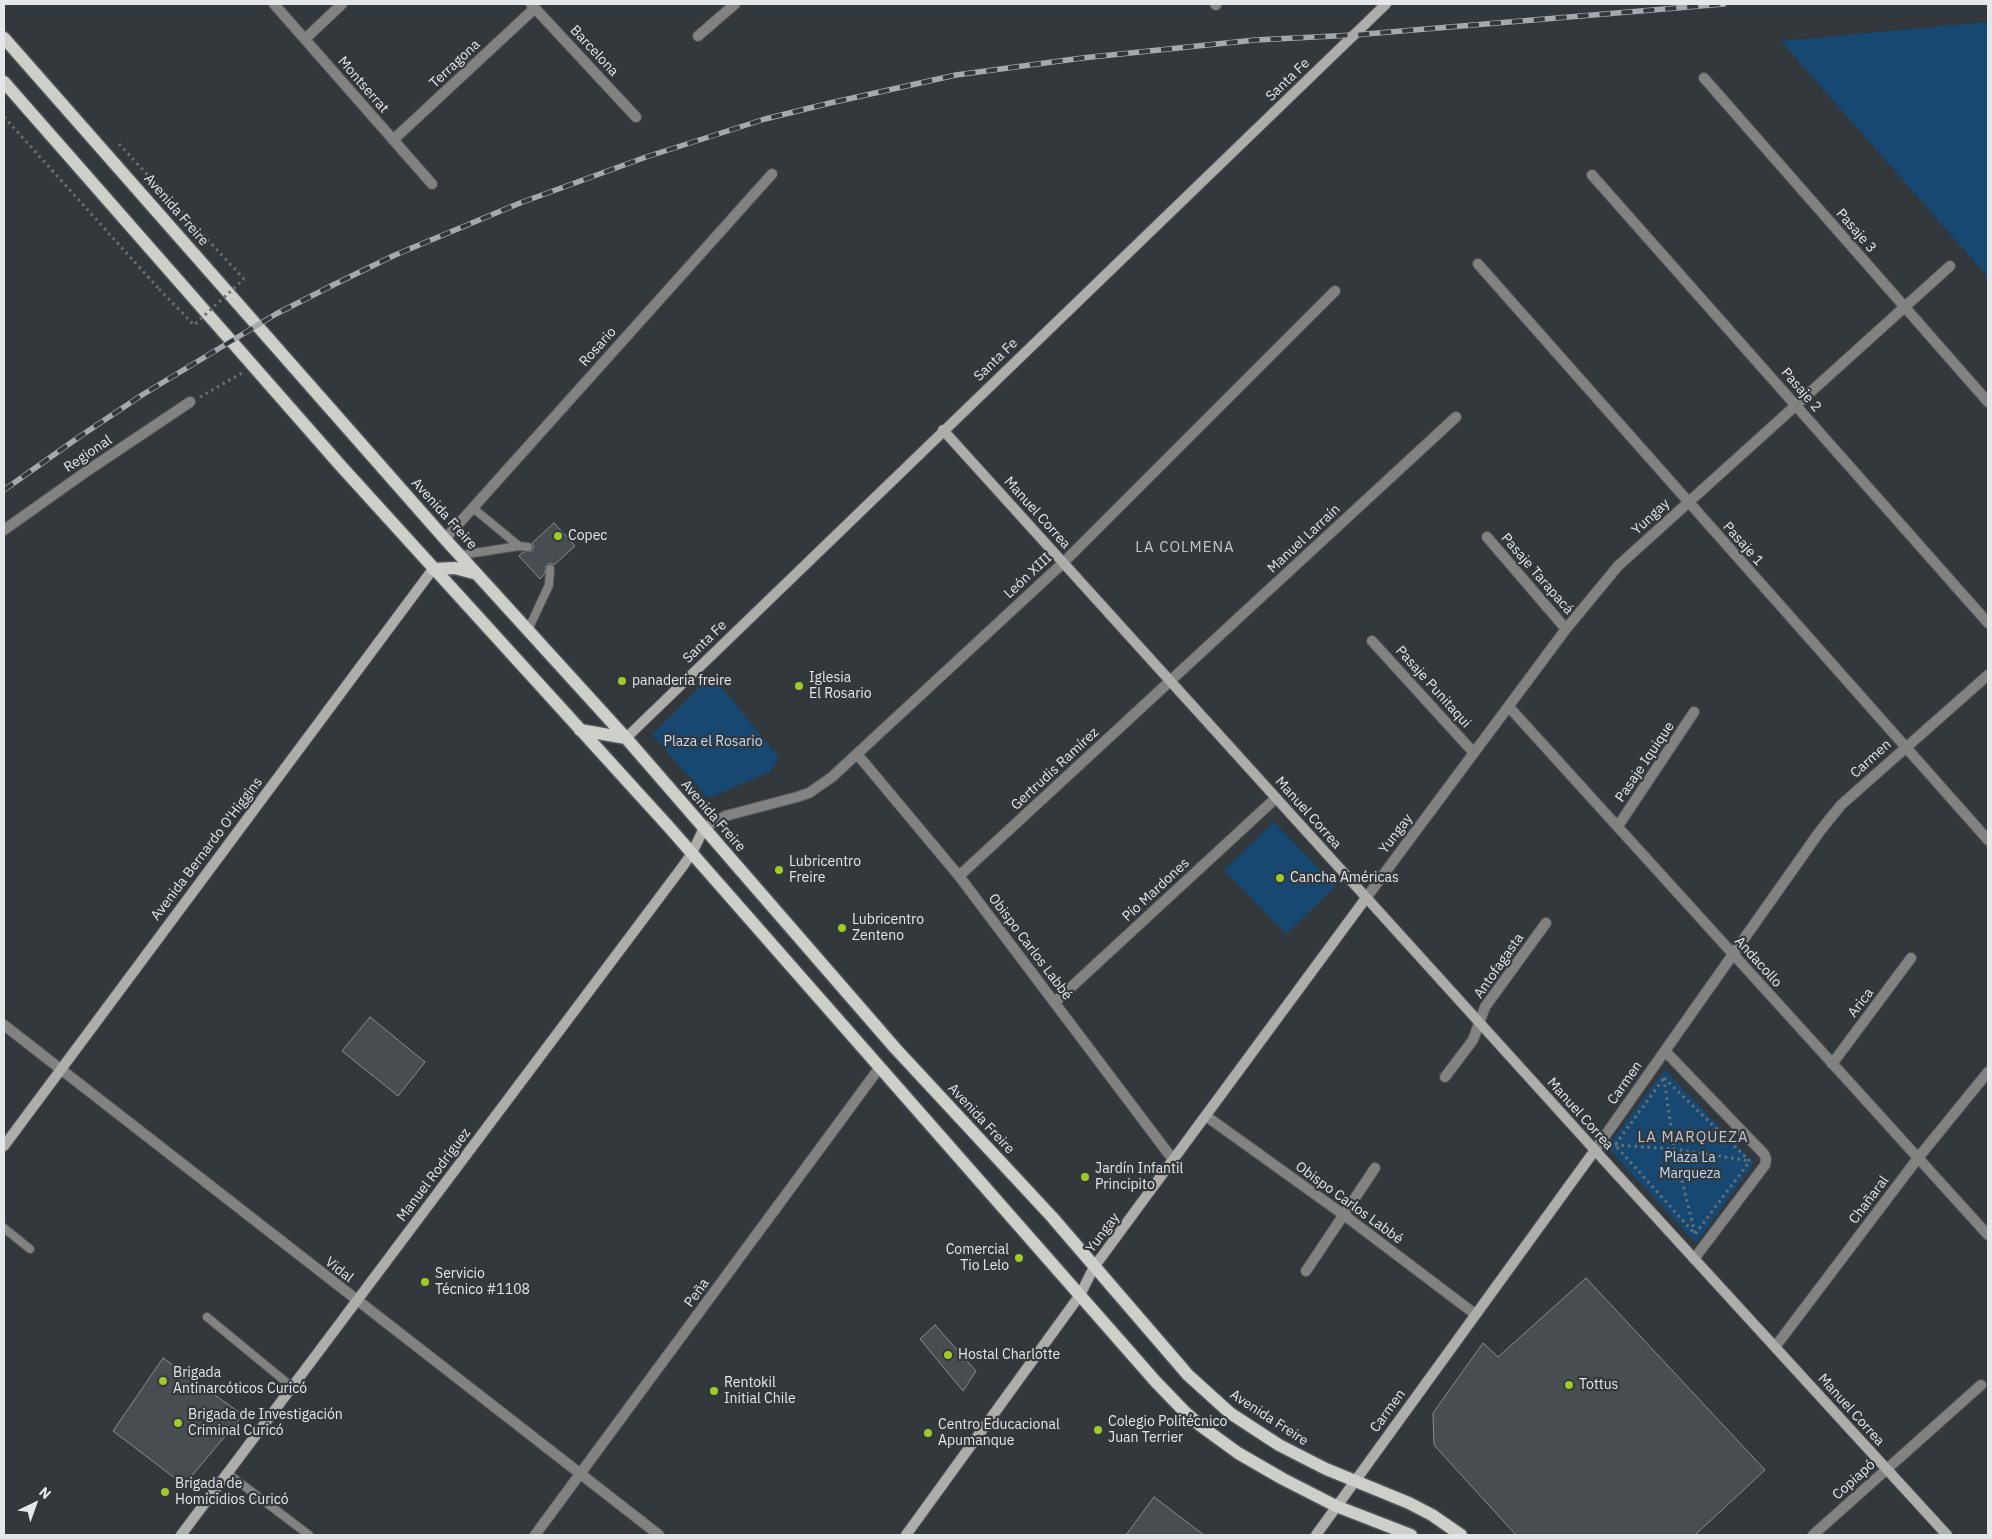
<!DOCTYPE html>
<meta charset="utf-8">
<style>
body{margin:0}
#map{position:relative;width:1992px;height:1539px;overflow:hidden;background:#33383c;font-family:"IBM Plex Sans",sans-serif}
canvas{display:block}
.frame{position:absolute;inset:0;border:5px solid #e4e7ea;pointer-events:none}
.north{position:absolute;left:10px;top:1479px;width:50px;height:50px;-webkit-text-stroke:4px #33383c;paint-order:stroke;rotate:42deg;font-size:14px;font-weight:700;line-height:20px;text-align:center;color:#e4e7ea}
.north::after{content:'';display:block;margin:auto;width:18px;height:22px;background:#e4e7ea;clip-path:polygon(50% 0,100% 100%,50% 72%,0 100%)}
</style>
<div id="map">
<canvas width="1992" height="1539"></canvas>
<div class="frame"></div>
<div class="north">N</div>
</div>
<script>
const ctx = document.querySelector('canvas').getContext('2d');
ctx.lineJoin = 'round';
function fillPath(path, color) {
  ctx.fillStyle = color;
  ctx.fill(path, 'evenodd');
}
function poly(rows) {
  const path = new Path2D();
  for (const r of rows) {
    path.moveTo(r[0], r[1]);
    for (let i = 2; i < r.length; i += 2) path.lineTo(r[i], r[i + 1]);
  }
  return path;
}
function strokePath(path, color, width, dash) {
  ctx.strokeStyle = color;
  ctx.lineWidth = width;
  ctx.lineCap = dash ? 'butt' : 'round';
  ctx.setLineDash(dash || []);
  ctx.stroke(path);
}
function label(font, color, halo, rows, align = 'center') {
  ctx.font = font + ' "IBM Plex Sans",sans-serif';
  ctx.lineWidth = 4.5;
  ctx.setLineDash([]);
  ctx.textBaseline = 'middle';
  ctx.strokeStyle = halo;
  ctx.fillStyle = color;
  for (const [text, x, y, turn = 0] of rows) {
    ctx.save();
    ctx.translate(x, y);
    ctx.rotate((+turn || 0) * Math.PI / 180);
    ctx.textAlign = isNaN(turn) ? turn : align;
    if (halo) ctx.strokeText(text, 0, 0);
    ctx.fillText(text, 0, 0);
    ctx.restore();
  }
}
fillPath(poly([
 [1988,22,1988,277,1781,41],
 [712,675,779,758,770,772,708,798,652,735],
 [1274,822,1336,886,1286,934,1224,870],
 [1665,1070,1754,1163,1696,1243,1607,1147]
]), '#164872');
const building = poly([
 [554,523,575,546,554,565,550,563,546,566,544,575,540,579,519,556,523,552,532,551,534,547,532,543,554,523],
 [370,1017,425,1062,398,1096,342,1051,370,1017],
 [1586,1278,1765,1470,1695,1535,1516,1535,1434,1445,1433,1413,1483,1343,1498,1357,1586,1278],
 [935,1325,976,1371,963,1391,920,1339,935,1325],
 [163,1358,243,1415,184,1485,113,1431,163,1358],
 [1154,1497,1204,1535,1126,1535,1154,1497]
]);
fillPath(building, '#484d51');
strokePath(building, '#888d92', 1);
const lane = poly([
 [473,508,519,546],
 [461,555,519,546,528,547],
 [528,630,549,585,550,569],
 [4,1228,30,1249],
 [207,1317,292,1387],
 [227,1473,309,1535]
]);
const street = poly([
 [274,4,432,184],
 [531,4,636,117],
 [1215,4,1216,5],
 [698,36,735,4],
 [305,39,342,4],
 [1704,78,1988,402],
 [393,140,535,8],
 [1592,175,1988,623],
 [1478,264,1988,840],
 [4,530,87,471,190,402],
 [1487,537,1566,629],
 [445,539,772,174],
 [1372,641,1474,753],
 [1509,707,1988,1235],
 [857,754,959,876,1174,1161],
 [1618,826,1694,712],
 [704,828,725,816,797,797,809,793,832,777,1063,563,1335,291],
 [959,876,1456,417],
 [1366,898,1566,629,1618,566,1950,266],
 [1055,1002,1276,798],
 [4,1025,659,1535],
 [1665,1051,1764,1154,1766,1159,1765,1165,1694,1259],
 [1832,1064,1911,958],
 [1445,1077,1473,1040,1485,1007,1546,923],
 [1206,1116,1344,1215,1475,1314],
 [1595,1150,1820,831,1841,805,1988,675],
 [1306,1271,1375,1168],
 [1775,1347,1918,1158,1988,1072],
 [535,1535,880,1067],
 [1813,1535,1981,1385]
]);
const secondary = poly([
 [943,430,1612,1169,1947,1535],
 [626,738,1386,4],
 [4,1146,433,569],
 [181,1535,683,866,692,853,704,828],
 [906,1535,1080,1295,1094,1267,1366,898],
 [1316,1535,1595,1150]
]);
const primary = poly([
 [4,38,445,539,626,738,895,1048,1052,1217,1188,1375,1230,1413,1279,1445,1326,1469,1409,1503,1432,1515,1461,1535],
 [4,82,340,465,668,826,1156,1382,1185,1412,1201,1426,1238,1453,1283,1479,1336,1506,1411,1535],
 [433,569,455,568,477,574],
 [580,730,626,738]
]);
strokePath(lane, '#4f5458', 10);
strokePath(street, '#4f5458', 12);
strokePath(secondary, '#4f5458', 12);
strokePath(primary, '#4f5458', 15);
strokePath(poly([
 [4,117,159,289],
 [119,144,244,279],
 [200,397,242,373],
 [1664,1078,1750,1161,1695,1234,1615,1145,1664,1078],
 [1664,1078,1674,1149,1695,1233],
 [1615,1145,1674,1149,1750,1161]
]), '#6a6f72', 3, [2.5, 4]);
strokePath(lane, '#828381', 8);
strokePath(street, '#828381', 10);
strokePath(secondary, '#adaeaa', 10);
strokePath(primary, '#cdcfc9', 12);
const rail = poly([
 [4,490,79,437,142,395,276,314,333,285,395,255,520,203,646,157,765,119,830,103,956,75,1082,58,1255,40,1354,35,1724,4]
]);
strokePath(rail, '#a5a8ac', 5.5);
strokePath(rail, '#33383c', 4, [11]);
strokePath(poly([
 [159,289,194,325,244,279]
]), '#6a6f72', 3, [2.5, 4]);
for (const [x, y, r, color] of [
 [558,536,5,"#a1c929"],
 [622,681,5,"#a1c929"],
 [799,686,5,"#a1c929"],
 [779,870,5,"#a1c929"],
 [1280,878,5,"#a1c929"],
 [842,928,5,"#a1c929"],
 [1085,1177,5,"#a1c929"],
 [1019,1258,5,"#a1c929"],
 [425,1282,5,"#a1c929"],
 [948,1355,5,"#a1c929"],
 [163,1381,5,"#a1c929"],
 [1569,1385,5,"#a1c929"],
 [714,1391,5,"#a1c929"],
 [178,1423,5,"#a1c929"],
 [1098,1430,5,"#a1c929"],
 [928,1433,5,"#a1c929"],
 [165,1492,5,"#a1c929"]
]) {
  const dot = new Path2D();
  dot.arc(x, y, r, 0, 2 * Math.PI);
  ctx.fillStyle = color;
  ctx.fill(dot);
  strokePath(dot, '#33383c', 2);
}
label('14px', '#e4e7ea', '#33383c', [
 ["Barcelona",594,51,47],
 ["Terragona",455,64,-43],
 ["Santa Fe",1288,80,-44],
 ["Montserrat",363,85,49],
 ["Avenida Freire",176,210,49],
 ["Pasaje 3",1856,231,49],
 ["Rosario",598,347,-48],
 ["Santa Fe",996,360,-44],
 ["Pasaje 2",1801,390,49],
 ["Regional",88,454,-34],
 ["Manuel Correa",1037,513,48],
 ["Avenida Freire",444,514,48],
 ["Yungay",1651,517,-43],
 ["Manuel Larraín",1304,539,-43],
 ["Pasaje 1",1743,544,48],
 ["Pasaje Tarapacá",1537,574,49],
 ["León XIII",1028,576,-43],
 ["Santa Fe",705,642,-44],
 ["Pasaje Punitaqui",1433,687,48],
 ["Carmen",1871,759,-42],
 ["Pasaje Iquique",1645,762,-56],
 ["Gertrudis Ramírez",1055,769,-43],
 ["Manuel Correa",1308,813,48],
 ["Avenida Freire",713,816,49],
 ["Yungay",1396,834,-53],
 ["Avenida Bernardo O'Higgins",207,849,-53],
 ["Pío Mardones",1156,890,-43],
 ["Obispo Carlos Labbé",1030,947,53],
 ["Andacollo",1758,962,48],
 ["Antofagasta",1499,966,-55],
 ["Arica",1861,1003,-53],
 ["Carmen",1625,1083,-55],
 ["Manuel Correa",1580,1114,48],
 ["Avenida Freire",981,1119,47],
 ["Manuel Rodríguez",434,1175,-53],
 ["Chañaral",1869,1200,-53],
 ["Obispo Carlos Labbé",1349,1203,36],
 ["Yungay",1103,1233,-53],
 ["Vidal",339,1270,38],
 ["Peña",697,1293,-54],
 ["Manuel Correa",1851,1410,48],
 ["Carmen",1388,1411,-54],
 ["Avenida Freire",1269,1418,33],
 ["Copiapó",1854,1480,-42]
]);
label('14px', '#e4e7ea', '#33383c', [
 ["Copec",568,536],
 ["Iglesia",809,678],
 ["El Rosario",809,694],
 ["panaderia freire",632,681],
 ["Lubricentro",789,862],
 ["Freire",789,878],
 ["Cancha Américas",1290,878],
 ["Lubricentro",852,920],
 ["Zenteno",852,936],
 ["Jardín Infantil",1095,1169],
 ["Principito",1095,1185],
 ["Comercial",1009,1250,"right"],
 ["Tio Lelo",1009,1266,"right"],
 ["Servicio",435,1274],
 ["Técnico #1108",435,1290],
 ["Hostal Charlotte",958,1355],
 ["Brigada",173,1373],
 ["Antinarcóticos Curicó",173,1389],
 ["Rentokil",724,1383],
 ["Initial Chile",724,1399],
 ["Tottus",1579,1385],
 ["Brigada de Investigación",188,1415],
 ["Criminal Curicó",188,1431],
 ["Colegio Politécnico",1108,1422],
 ["Juan Terrier",1108,1438],
 ["Centro Educacional",938,1425],
 ["Apumanque",938,1441],
 ["Brigada de",175,1484],
 ["Homicidios Curicó",175,1500]
], 'left');
label('14px', '#bbdcfd', '#33383c', [
 ["Plaza el Rosario",713,742],
 ["Plaza La",1690,1158],
 ["Marqueza",1690,1174]
]);
ctx.letterSpacing = '1px';
label('15px', '#c0c5cb', '#33383c', [
 ["LA COLMENA",1185,548],
 ["LA MARQUEZA",1693,1138]
]);
ctx.letterSpacing = '0px';
</script>
